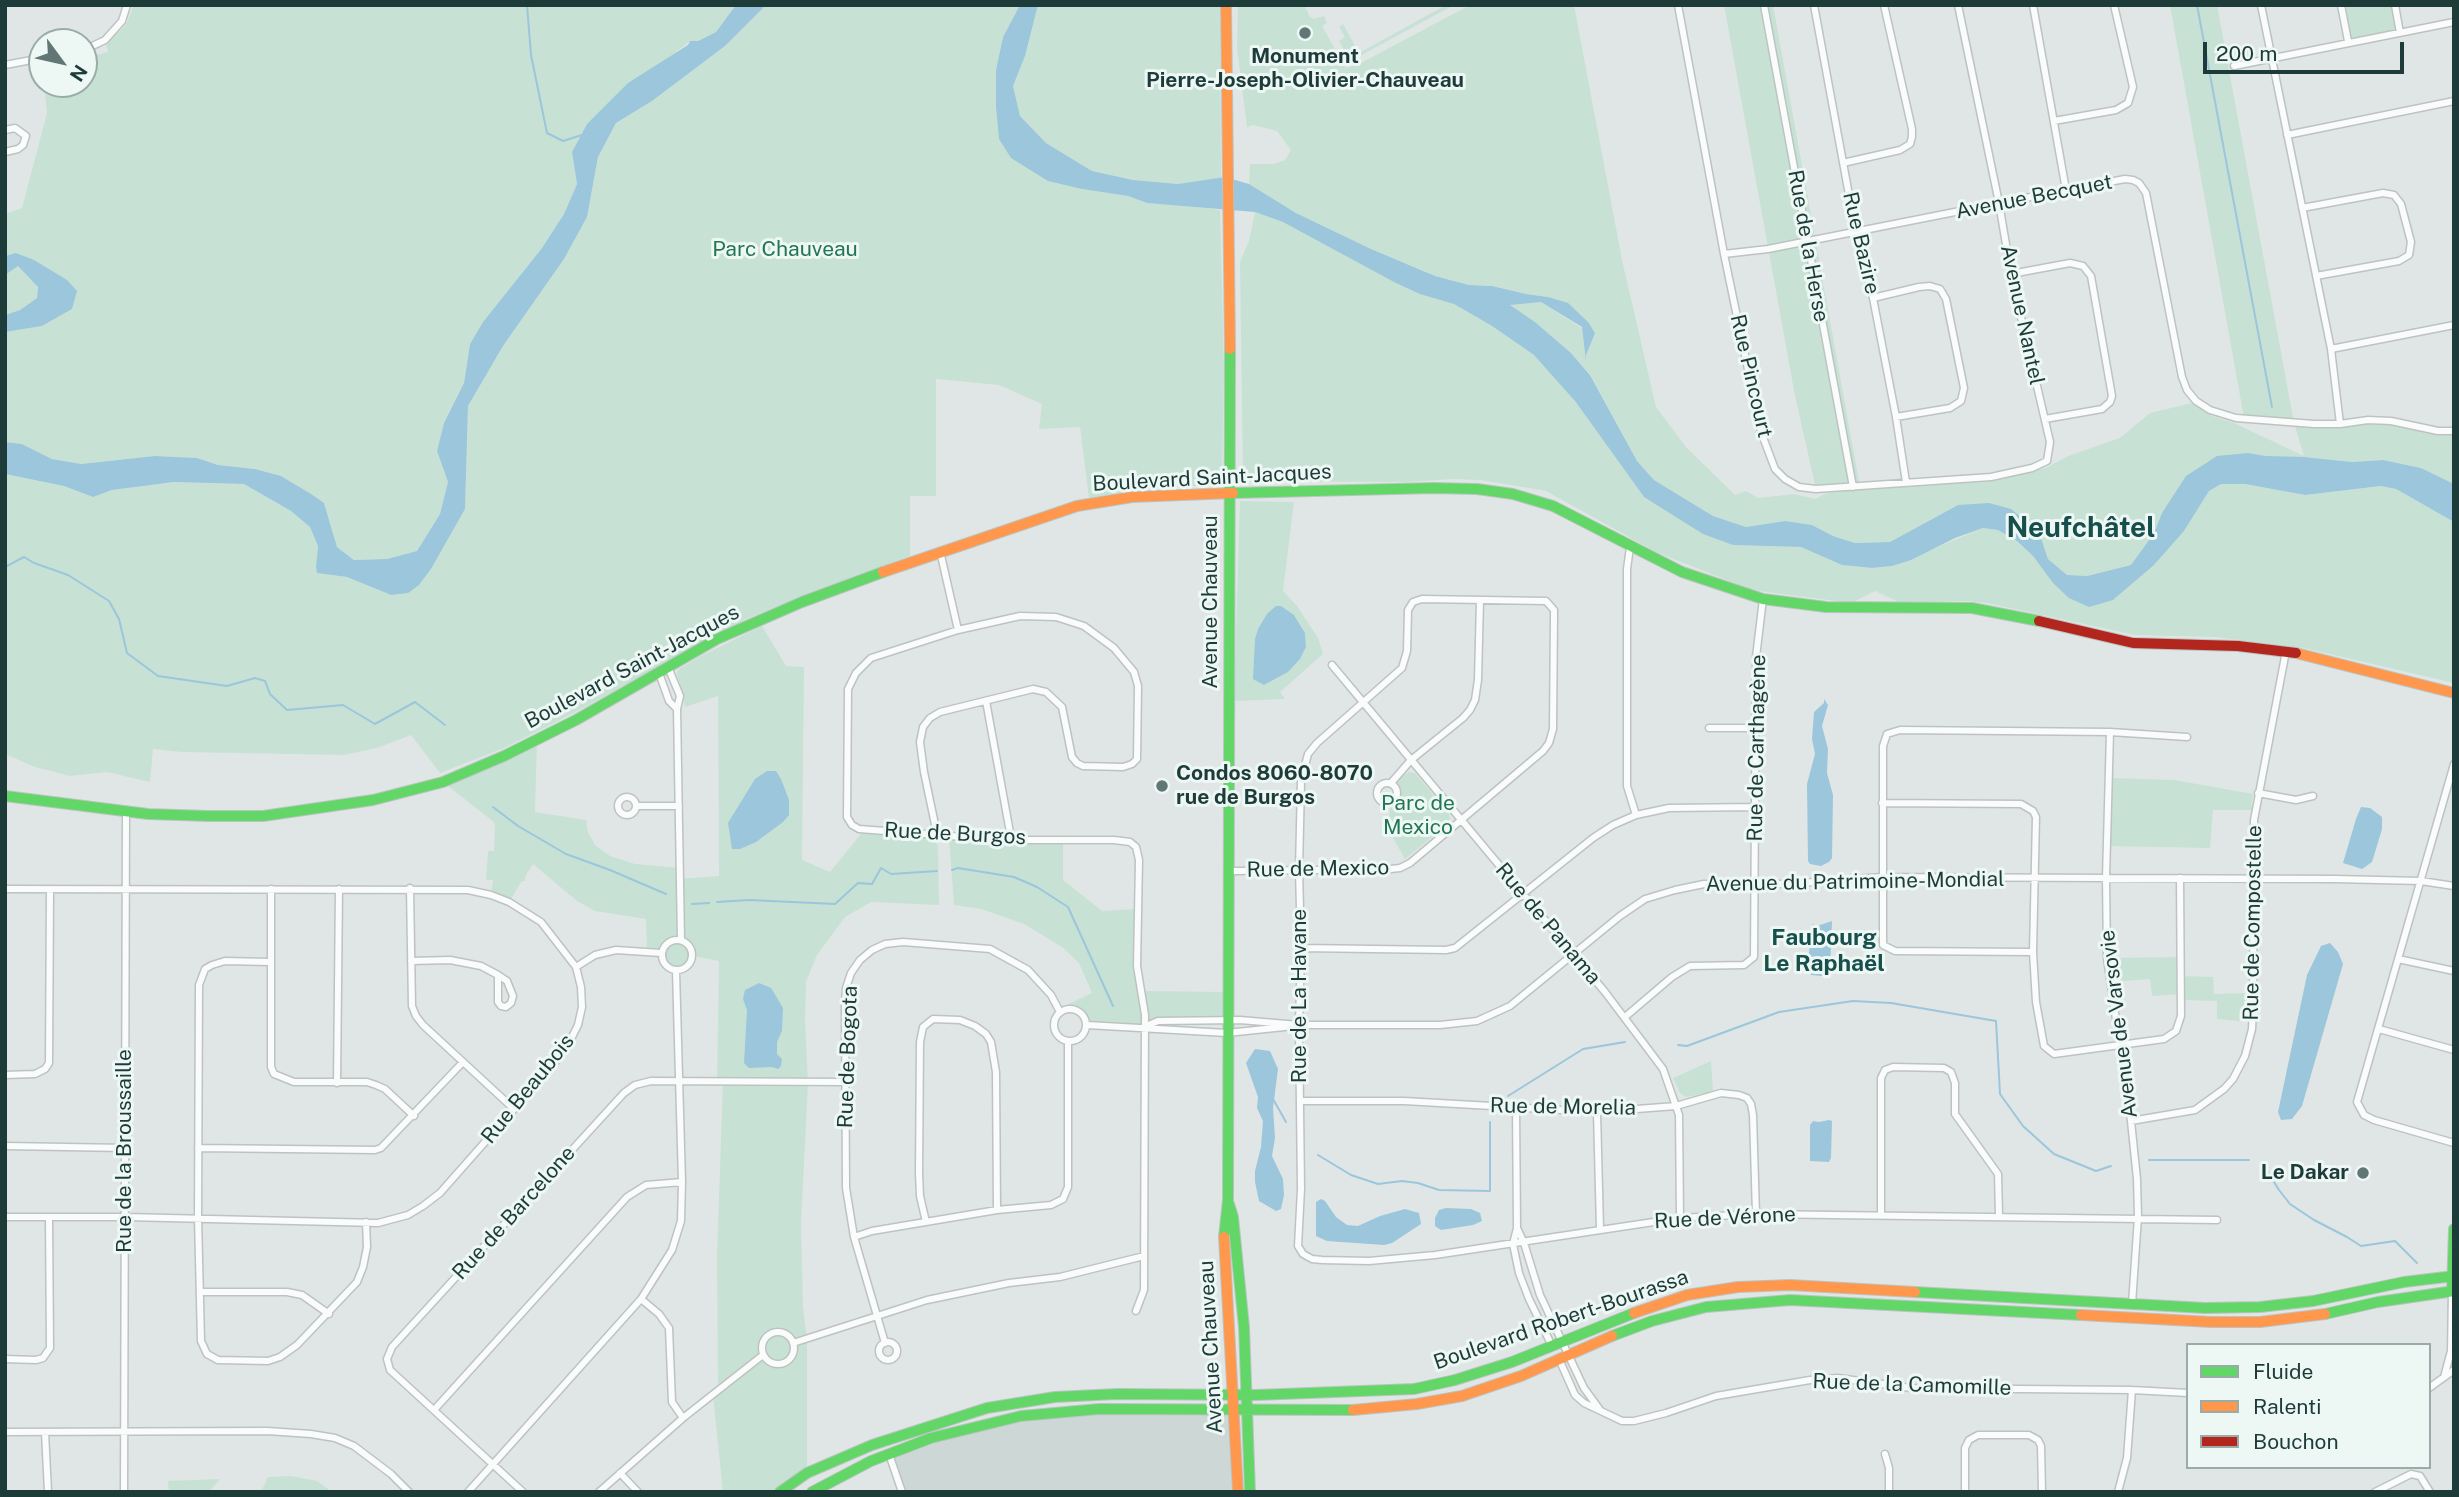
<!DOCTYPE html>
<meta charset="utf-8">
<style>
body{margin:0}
#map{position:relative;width:2459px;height:1497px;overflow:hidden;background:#e0e6e5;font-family:"Public Sans",sans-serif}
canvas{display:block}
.frame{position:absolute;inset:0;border:7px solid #1d3b39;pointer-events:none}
.legend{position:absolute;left:2186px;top:1343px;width:245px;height:126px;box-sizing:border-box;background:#edf7f4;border:2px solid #9aaca9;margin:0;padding:9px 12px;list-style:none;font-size:21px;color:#1d3b39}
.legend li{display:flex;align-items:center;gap:14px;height:35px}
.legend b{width:35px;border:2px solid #9aaca9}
.north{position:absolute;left:28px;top:28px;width:70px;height:70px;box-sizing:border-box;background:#edf7f4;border:2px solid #9aaca9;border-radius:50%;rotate:123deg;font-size:19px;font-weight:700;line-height:28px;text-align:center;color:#1d3b39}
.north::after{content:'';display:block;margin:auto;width:24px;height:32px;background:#617775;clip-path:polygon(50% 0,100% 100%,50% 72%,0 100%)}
.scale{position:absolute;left:2203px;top:42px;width:201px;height:32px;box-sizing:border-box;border:4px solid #1d3b39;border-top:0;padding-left:9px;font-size:21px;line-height:24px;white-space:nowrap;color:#1d3b39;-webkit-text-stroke:5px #edf7f4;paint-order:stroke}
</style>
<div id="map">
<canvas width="2459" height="1497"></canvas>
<div class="frame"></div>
<ul class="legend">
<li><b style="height:9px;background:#63d668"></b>Fluide</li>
<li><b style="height:9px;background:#ff974d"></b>Ralenti</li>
<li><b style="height:9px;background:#b3261e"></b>Bouchon</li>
</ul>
<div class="north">N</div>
<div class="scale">200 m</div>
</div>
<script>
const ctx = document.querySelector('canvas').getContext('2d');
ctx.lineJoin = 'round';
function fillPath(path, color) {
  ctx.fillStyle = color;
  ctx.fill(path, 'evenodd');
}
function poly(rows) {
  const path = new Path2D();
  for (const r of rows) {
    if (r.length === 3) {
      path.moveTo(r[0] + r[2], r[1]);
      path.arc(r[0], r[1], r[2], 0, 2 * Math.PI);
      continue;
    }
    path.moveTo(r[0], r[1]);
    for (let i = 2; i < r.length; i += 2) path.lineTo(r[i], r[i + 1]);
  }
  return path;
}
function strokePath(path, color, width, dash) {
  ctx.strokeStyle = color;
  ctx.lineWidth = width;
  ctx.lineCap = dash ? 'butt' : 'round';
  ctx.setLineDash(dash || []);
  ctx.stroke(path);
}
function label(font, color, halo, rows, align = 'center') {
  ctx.font = font + ' "Public Sans",sans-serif';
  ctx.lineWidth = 6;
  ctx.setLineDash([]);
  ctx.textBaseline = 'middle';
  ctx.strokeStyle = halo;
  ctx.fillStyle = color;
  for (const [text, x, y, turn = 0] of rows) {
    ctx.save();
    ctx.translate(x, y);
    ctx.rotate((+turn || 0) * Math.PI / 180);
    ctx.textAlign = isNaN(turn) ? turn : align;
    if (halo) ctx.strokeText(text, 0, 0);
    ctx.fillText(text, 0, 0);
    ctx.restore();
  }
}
fillPath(poly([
 [1234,1410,1238,1492,902,1492,888,1453,1021,1416]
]), '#cdd8d6');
fillPath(poly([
 [134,5,736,5,716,32,697,41,690,41,587,124,572,152,577,184,564,214,542,248,483,322,470,344,464,383,444,423,437,451,448,482,440,514,417,551,387,559,355,560,337,547,324,503,281,476,255,469,218,465,197,458,155,456,81,464,52,459,22,444,5,442,5,332,42,326,72,309,16,253,5,256,5,214,22,208,47,113,44,84,84,84,84,58,108,52,106,44,126,25],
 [766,5,1020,5,1003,37,996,70,996,107,999,139,1005,147,1082,189,1128,196,1147,203,1183,205,1220,210,1224,368,1222,477,1220,481,1211,485,1133,490,1089,498,1080,427,1039,429,1042,404,999,385,936,379,936,496,910,496,910,556,801,596,744,620,570,715,504,748,440,773,411,735,377,748,344,755,182,752,153,749,150,782,107,772,70,776,35,767,5,754,5,474,64,486,93,497,112,490,174,482,244,484,291,511,310,527,318,546,316,567,318,573,347,577,391,595,419,585,431,569,465,509,468,406,503,346,564,259,587,217,598,157,616,123,652,101,725,46],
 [1038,5,1220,5,1221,178,1178,184,1133,180,1092,171,1046,143,1020,116,1013,86,1025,56],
 [1238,5,1304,5,1310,17,1314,19,1324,16,1327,23,1322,26,1346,68,1359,64,1470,5,1574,5,1622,260,1656,407,1686,447,1735,495,1746,491,1758,498,1794,494,1815,499,1825,494,1853,488,1816,489,1795,396,1724,5,1773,5,1860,487,1988,482,2046,468,2068,456,2120,438,2150,413,2196,402,2212,416,2234,423,2304,456,2294,423,2244,418,2170,5,2217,5,2294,423,2368,420,2454,431,2454,484,2421,468,2383,460,2352,462,2304,457,2265,457,2248,453,2162,513,2154,533,2131,565,2087,576,2067,575,2048,559,2041,538,2030,524,2011,509,1958,505,1890,542,1855,543,1833,536,1812,525,1784,521,1746,527,1713,516,1654,480,1637,461,1590,374,1571,353,1535,322,1509,305,1541,302,1583,329,1586,352,1595,332,1548,297,1526,294,1492,286,1469,285,1435,276,1371,249,1296,213,1249,184,1250,164,1274,164,1285,160,1291,150,1277,131,1253,125,1247,127,1237,48],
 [1446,5,1454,5,1356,58,1349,59,1339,41,1345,37,1339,27,1343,24,1359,53],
 [2341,5,2395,5,2400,33,2348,41],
 [1255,212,1283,222,1454,304,1492,326,1534,355,1552,373,1575,401,1644,497,1733,545,1801,547,1842,565,1872,568,1892,566,1983,528,1998,530,2017,541,2033,556,2053,583,2113,600,2154,565,2184,531,2209,491,2221,484,2245,484,2305,495,2381,486,2396,489,2454,522,2454,683,2304,648,2215,637,2135,635,1987,603,1966,601,1901,603,1875,591,1851,603,1752,590,1656,552,1546,491,1481,480,1452,479,1406,482,1243,481,1240,262,1249,241],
 [18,266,38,287,37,298,20,310,5,315,5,275],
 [1240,501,1294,502,1283,591,1297,606,1318,638,1323,654,1280,692,1285,699,1234,701],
 [1281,606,1294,615,1305,633,1306,647,1300,659,1288,672,1264,685,1264,620,1267,614],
 [762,626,786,666,804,667,802,860,830,872,865,829,930,835,938,846,939,905,871,902,845,917,817,955,806,982,805,1019,808,1084,801,1223,803,1307,807,1339,807,1473,780,1492,723,1492,713,1395,718,1391,717,1256,723,1082,717,1082,719,961,693,956,689,966,682,970,669,968,663,961,661,953,647,951,646,919,595,911,577,901,533,864,526,875,525,881,522,881,509,902,491,895,493,880,486,880,488,851,494,851,495,823,443,782,537,740,535,812,586,820,588,832,595,845,610,856,635,864,680,868,680,879,719,876,718,696,685,707,677,673,679,669,699,657],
 [1409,772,1415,773,1449,814,1450,818,1448,824,1405,859,1388,829,1390,807,1397,804,1401,798,1397,782,1399,778],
 [2109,778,2174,780,2253,794,2251,806,2256,810,2213,810,2210,848,2107,846],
 [949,837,1063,840,1063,880,1102,911,1138,909,1137,966,1142,991,1228,992,1228,1020,1142,1021,1144,1027,1087,1025,1084,1016,1076,1010,1067,1009,1060,1012,1058,1009,1092,993,1079,963,1062,947,1024,924,981,909,954,905],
 [2180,957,2180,976,2213,977,2214,994,2253,993,2248,1022,2217,1019,2217,1001,2180,1000,2180,994,2152,996,2150,979,2110,982,2107,958],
 [1711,1061,1713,1092,1686,1097,1680,1093,1673,1078],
 [291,1476,317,1481,332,1492,261,1492,268,1477],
 [220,1479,209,1492,169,1492,168,1481]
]), '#c7e2d4');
fillPath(poly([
 [736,5,766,5,725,46,652,101,616,123,598,157,587,217,564,259,503,346,468,406,465,509,431,569,419,585,408,593,391,595,347,577,317,573,316,567,318,546,310,527,291,511,244,484,174,482,112,490,93,497,64,486,5,474,5,442,22,444,52,459,81,464,155,456,197,458,218,465,255,469,281,476,311,494,324,503,337,547,354,560,387,559,417,551,440,514,448,482,437,451,444,423,464,383,470,344,483,322,542,248,564,214,577,184,572,152,587,124,628,83,688,45,690,41,698,41,716,32],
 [1020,5,1038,5,1025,56,1013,86,1020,116,1046,143,1092,171,1133,180,1178,184,1225,177,1249,184,1296,213,1371,249,1435,276,1469,285,1492,286,1526,294,1548,297,1568,303,1588,322,1595,333,1586,355,1586,361,1582,327,1541,302,1510,305,1535,322,1571,353,1590,375,1637,461,1654,480,1713,516,1746,527,1785,521,1812,525,1833,536,1855,543,1890,542,1958,505,1989,503,2011,509,2030,524,2041,538,2048,559,2067,575,2087,576,2131,565,2154,533,2162,513,2186,476,2217,456,2248,453,2265,456,2304,457,2352,462,2383,460,2421,468,2454,484,2454,522,2396,489,2381,486,2305,495,2245,484,2221,484,2209,491,2184,531,2154,565,2113,600,2089,607,2069,598,2053,583,2033,556,2017,541,1998,530,1983,528,1955,538,1911,560,1892,566,1872,568,1842,565,1801,547,1733,545,1703,534,1644,497,1575,401,1534,355,1492,326,1454,304,1420,294,1396,283,1283,222,1255,212,1147,203,1128,196,1082,189,1048,181,1011,158,999,139,996,107,996,70,1003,37],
 [16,253,34,260,67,280,77,291,72,309,42,326,5,332,5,315,20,310,37,298,38,287,18,266,5,275,5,256],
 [1276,606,1281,606,1294,615,1305,633,1306,647,1300,659,1288,672,1264,685,1253,679,1255,639,1258,629,1267,614],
 [1824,699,1828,705,1822,726,1828,749,1827,773,1833,795,1832,858,1829,862,1821,866,1810,864,1808,861,1807,784,1815,754,1812,739,1814,712,1824,703],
 [767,771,776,771,781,779,789,800,789,815,783,822,756,842,740,849,732,849,728,823,755,779],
 [2361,807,2370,808,2382,817,2382,829,2372,862,2362,869,2343,863,2356,819],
 [1832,921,1830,971,1822,976,1811,975,1808,962,1812,924,1817,926],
 [2330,943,2338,952,2343,964,2302,1106,2292,1119,2281,1120,2278,1112,2307,975,2321,946],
 [759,983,771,988,783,1008,782,1031,777,1042,777,1054,782,1059,781,1066,778,1069,772,1067,749,1068,744,1063,747,1010,743,999,745,990],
 [1255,1049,1270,1051,1278,1069,1273,1108,1275,1138,1272,1156,1283,1179,1284,1195,1281,1209,1276,1211,1259,1201,1255,1182,1255,1171,1261,1147,1263,1121,1257,1108,1258,1097,1246,1063],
 [1829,1120,1832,1121,1831,1158,1829,1162,1810,1161,1810,1125,1813,1121,1819,1122],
 [1321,1199,1325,1201,1336,1217,1347,1225,1358,1226,1380,1216,1405,1209,1419,1213,1421,1224,1392,1243,1384,1245,1327,1241,1316,1236,1316,1202],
 [1446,1208,1471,1209,1480,1213,1482,1221,1473,1225,1441,1230,1435,1226,1435,1218,1439,1210]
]), '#9bc6db');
strokePath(poly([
 [527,5,531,55,547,133,563,141,582,135],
 [2197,5,2272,407],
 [5,567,24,557,34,563,68,575,109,601,119,619,127,653,158,676,227,686,255,678,265,681,270,694,287,710,343,705,375,724,415,702,445,725],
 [493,807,518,826,566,854,610,870,666,894],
 [952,870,958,868,1014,877,1037,887,1068,907,1113,1006],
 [717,902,749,900,835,904,858,883,872,884,881,868,891,874,937,871],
 [692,904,709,903],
 [1678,1045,1687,1046,1779,1012,1853,1001,1891,1003,1996,1021,2000,1094,2023,1126,2054,1154,2096,1171,2111,1166],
 [1508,1096,1583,1049,1625,1042],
 [1273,1099,1286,1122],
 [1318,1155,1351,1175,1378,1184,1402,1181,1418,1183,1439,1190,1490,1191,1490,1122],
 [2149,1160,2249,1160],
 [2267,1171,2279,1190,2290,1204,2314,1220,2347,1237,2361,1246,2395,1241,2417,1263]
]), '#9bc6db', 2);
const street = poly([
 [1678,5,1724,254,1761,432,1775,469,1785,479,1799,487,1816,489,1991,477,2032,468,2047,461,2050,442,2011,274,1999,203,1958,5],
 [1764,5,1853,487],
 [1814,5,1856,233,1873,298,1896,417,1906,482],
 [2033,5,2066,190],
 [2261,5,2331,349,2340,424],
 [2341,5,2348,41],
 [2395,5,2400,33],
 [84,50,105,40,122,21,127,5],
 [5,65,42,58],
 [2234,66,2454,22],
 [2054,121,2116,110,2128,103,2133,87,2114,5],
 [5,130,15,128,26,136,23,145,18,149,5,152],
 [2287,135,2454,101],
 [1843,163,1900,150,1910,144,1912,137,1912,129,1884,5],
 [2302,208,2383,193,2394,195,2401,204,2411,242,2409,255,2399,261,2316,276],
 [1724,254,1768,249,2066,190,2125,179,2133,180,2139,183,2146,193,2182,377,2187,390,2196,401,2210,410,2236,418,2314,424,2340,424,2368,420,2391,421,2438,431,2454,431],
 [2011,274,2070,263,2083,266,2091,276,2112,396,2110,402,2102,409,2045,419],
 [1873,298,1919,287,1930,286,1940,289,1946,299,1964,388,1961,401,1950,408,1896,417],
 [2331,349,2454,325],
 [1630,547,1627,569,1627,786,1636,815],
 [940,551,958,630],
 [1332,665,1605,992,1663,1069,1679,1115,1680,1218],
 [668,667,680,696,677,709,681,940],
 [659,673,669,701,677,709],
 [986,701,1011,838],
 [1709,728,1756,728],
 [2110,732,2106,878,2107,958,2131,1121,2137,1179,2138,1217,2132,1304],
 [2454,764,2357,1102,2364,1115,2374,1120,2454,1143],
 [1387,793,10],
 [1391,783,1411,760,1463,718,1470,710,1475,700,1478,680,1480,600],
 [2258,793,2296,800,2313,796],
 [627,806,9],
 [1882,803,2021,804,2033,811,2036,817,2033,952,2036,1002,2044,1046,2054,1054,2164,1039,2176,1031,2181,1016,2180,878],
 [636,806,679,806],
 [937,834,924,772,920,742,923,727,930,718,940,712,1033,689,1046,692,1062,707,1072,757,1077,763,1083,766,1123,767,1132,764,1137,759,1138,686,1134,672,1114,648,1084,626,1056,617,1020,616,958,630,871,658,856,673,848,689,847,817,852,825,859,829,1003,840,1114,840,1130,842,1136,847,1139,860,1137,966,1145,1015,1144,1290,1136,1311],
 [1230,871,1238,871,1299,870,1381,870,1400,868,1410,863,1543,751,1549,743,1553,729,1554,616,1554,610,1546,601,1422,599,1413,602,1408,610,1407,651,1402,668,1317,743,1308,754,1301,781,1299,870,1301,948,1299,1025,1301,1189,1298,1246,1303,1254,1312,1259,1322,1260,1369,1261,1435,1255,1680,1218,1756,1214,2217,1220],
 [410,888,412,1006,416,1016,423,1025,514,1109],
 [5,889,468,890,491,895,509,902,541,922,576,967,581,987,582,1007,578,1025,568,1045,553,1065,440,1193,423,1206,408,1215,378,1223,126,1217,5,1217],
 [271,889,271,1067,274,1074,294,1082,367,1082,376,1085,385,1089,414,1116],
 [677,955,15],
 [1301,948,1446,950,1455,948,1593,838,1613,825,1636,815,1669,808,1756,807],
 [2033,952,1895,951,1883,945,1883,746,1887,734,1900,730,2110,732,2187,737],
 [2398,959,2454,971],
 [411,961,450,960,481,966,498,975,507,981,513,996,511,1003,506,1007,501,1006,498,1002,498,975],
 [270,962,225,961,212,965,205,969,199,985,198,1218,201,1341,207,1354,218,1360,268,1361,280,1357,297,1345,357,1282,363,1267,367,1247,366,1222],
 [576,967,595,955,616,950,661,953],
 [1070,1025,16],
 [1625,1017,1672,977,1690,966,1744,965,1754,957,1756,657,1763,599],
 [1087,1025,1227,1033,1294,1026],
 [1144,1027,1158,1021,1240,1020,1299,1025,1440,1025,1477,1021,1510,1006,1620,916,1645,899,1675,890,1704,884,1787,884,1882,877,2335,879,2421,881,2454,886],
 [2379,1029,2454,1050],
 [5,1075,35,1074,45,1069,49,1063,50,890],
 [337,1083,339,889],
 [1300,1101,1404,1101,1597,1112,1676,1106,1721,1093,1739,1095,1747,1098,1751,1104,1753,1115,1756,1214],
 [1516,1108,1517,1228,1513,1244,1519,1273,1529,1299,1552,1346],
 [1597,1112,1600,1229],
 [2131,1121,2195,1110,2224,1089,2233,1079,2245,1056,2252,1029,2253,1009,2254,820,2286,651],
 [5,1146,126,1148],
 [198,1148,375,1150,381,1148,463,1062],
 [1881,1215,1881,1078,1885,1070,1893,1067,1944,1068,1951,1072,1955,1083,1955,1114,1998,1174,1999,1215],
 [926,1222,920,1196,919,1173,920,1042,923,1027,933,1019,960,1020,975,1026,986,1034,991,1042,996,1072,997,1210],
 [1517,1228,1524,1243,1540,1295,1584,1388,1600,1410],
 [854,1237,872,1231,997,1210,1051,1205,1063,1199,1068,1187,1068,1042],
 [201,1292,287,1292,302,1295,329,1314],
 [641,1299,659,1314,669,1328,672,1402,683,1418],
 [778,1348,16],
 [888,1351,9],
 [793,1343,927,1300,1009,1283,1060,1277,1144,1256],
 [885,1343,854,1237,846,1188,845,1004,846,988,851,973,860,960,872,950,885,944,903,942,990,949,1028,970,1051,995,1060,1012],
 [5,1359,36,1360,43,1358,50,1348,49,1219],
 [1559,1359,1575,1395,1584,1403,1622,1421,1634,1421,1666,1413,1716,1396,1810,1380,1838,1378,1911,1388,2132,1390,2188,1393],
 [2444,1377,2451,1351,2452,1292],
 [2429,1388,2454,1370],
 [434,1410,627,1197,646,1185,682,1182],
 [5,1432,267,1431,311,1434,335,1438,354,1446,391,1474,409,1492],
 [45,1432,48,1492],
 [889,1454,902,1492],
 [1885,1454,1889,1468,1889,1492],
 [620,1473,638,1492],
 [124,1492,126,811],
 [468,1492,641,1299,672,1250,681,1221,682,1182,676,971],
 [523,1492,390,1370,387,1359,392,1347,624,1093,635,1085,651,1081,845,1082],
 [599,1492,683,1418,763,1355],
 [1965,1492,1965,1448,1969,1440,1978,1435,2029,1435,2038,1440,2041,1446,2042,1492],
 [2118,1492,2127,1458,2132,1390],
 [2375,1492,2411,1474,2420,1476,2430,1492]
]);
const fast = poly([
 [1233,493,1434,488,1477,489,1513,494,1553,506,1682,572,1763,599,1826,607,1972,608,2039,621],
 [5,796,148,814,208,816,263,816,373,800,443,782,504,756,576,720,717,639,802,602,883,572],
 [1229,1204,1233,1217,1244,1327,1250,1492],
 [1224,1237,1228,1200,1230,349],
 [2452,1291,2454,1229],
 [1915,1292,2205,1308,2260,1307,2313,1301,2404,1282,2454,1276],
 [2325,1314,2378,1302,2454,1291],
 [1612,1336,1652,1321,1706,1307,1790,1300,2081,1315],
 [780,1492,807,1473,872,1445,987,1408,1055,1397,1117,1394,1256,1395,1414,1389,1455,1380,1512,1362,1634,1313],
 [812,1492,871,1461,931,1438,1021,1416,1099,1409,1353,1410]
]);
const slow = poly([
 [1226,5,1230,349],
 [883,572,1077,506,1132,497,1233,493],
 [2296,653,2454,693],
 [1224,1237,1238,1492],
 [1634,1313,1687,1295,1738,1287,1790,1285,1915,1292],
 [2081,1315,2211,1322,2260,1322,2325,1314],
 [1353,1410,1417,1404,1462,1396,1521,1376,1612,1336]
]);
const jam = poly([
 [2039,621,2133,643,2238,646,2296,653]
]);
strokePath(street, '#bdc3c2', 9);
strokePath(fast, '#bbc4c3', 12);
strokePath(slow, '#bbc4c3', 12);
strokePath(jam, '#bbc4c3', 12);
strokePath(street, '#fafbfb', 6);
strokePath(fast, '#63d668', 10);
strokePath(slow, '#ff974d', 10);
strokePath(jam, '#b3261e', 10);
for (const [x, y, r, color] of [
 [1305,33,7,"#617775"],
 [1162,786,7,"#617775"],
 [2363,1173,7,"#617775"]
]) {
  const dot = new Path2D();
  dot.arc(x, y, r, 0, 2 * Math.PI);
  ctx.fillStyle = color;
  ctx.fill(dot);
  strokePath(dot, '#edf7f4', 2.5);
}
label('bold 21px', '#1d3b39', '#edf7f4', [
 ["Monument",1305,57],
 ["Pierre-Joseph-Olivier-Chauveau",1305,81],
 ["Condos 8060-8070",1176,774,"left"],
 ["rue de Burgos",1176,798,"left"],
 ["Le Dakar",2349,1173,"right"]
]);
label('21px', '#1d3b39', '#edf7f4', [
 ["Avenue Becquet",2034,197,-11],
 ["Rue Bazire",1861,243,77],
 ["Rue de la Herse",1808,246,80],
 ["Avenue Nantel",2022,315,78],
 ["Rue Pincourt",1751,376,77],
 ["Boulevard Saint-Jacques",1212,478,-3],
 ["Avenue Chauveau",1211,602,-90],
 ["Boulevard Saint-Jacques",632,667,-28],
 ["Rue de Carthagène",1757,748,-89],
 ["Rue de Burgos",955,834,3],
 ["Rue de Mexico",1318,869,-1],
 ["Avenue du Patrimoine-Mondial",1855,882,-1],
 ["Rue de Compostelle",2253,923,-89],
 ["Rue de Panama",1548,924,50],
 ["Rue de La Havane",1300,996,-90],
 ["Avenue de Varsovie",2119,1024,-97],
 ["Rue de Bogota",848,1057,-88],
 ["Rue Beaubois",528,1089,-51],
 ["Rue de Morelia",1563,1107,1],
 ["Rue de la Broussaille",125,1151,-90],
 ["Rue de Barcelone",514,1213,-48],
 ["Rue de Vérone",1725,1218,-3],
 ["Boulevard Robert-Bourassa",1561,1320,-19],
 ["Avenue Chauveau",1211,1347,-93],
 ["Rue de la Camomille",1912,1385,2]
]);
label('21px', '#237653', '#edf7f4', [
 ["Parc Chauveau",785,250],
 ["Parc de",1418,804],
 ["Mexico",1418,828]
]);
label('bold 23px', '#174f4c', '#edf7f4', [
 ["Faubourg",1824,938],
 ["Le Raphaël",1824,964]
]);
label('bold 28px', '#174f4c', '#edf7f4', [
 ["Neufchâtel",2081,528]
]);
</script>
